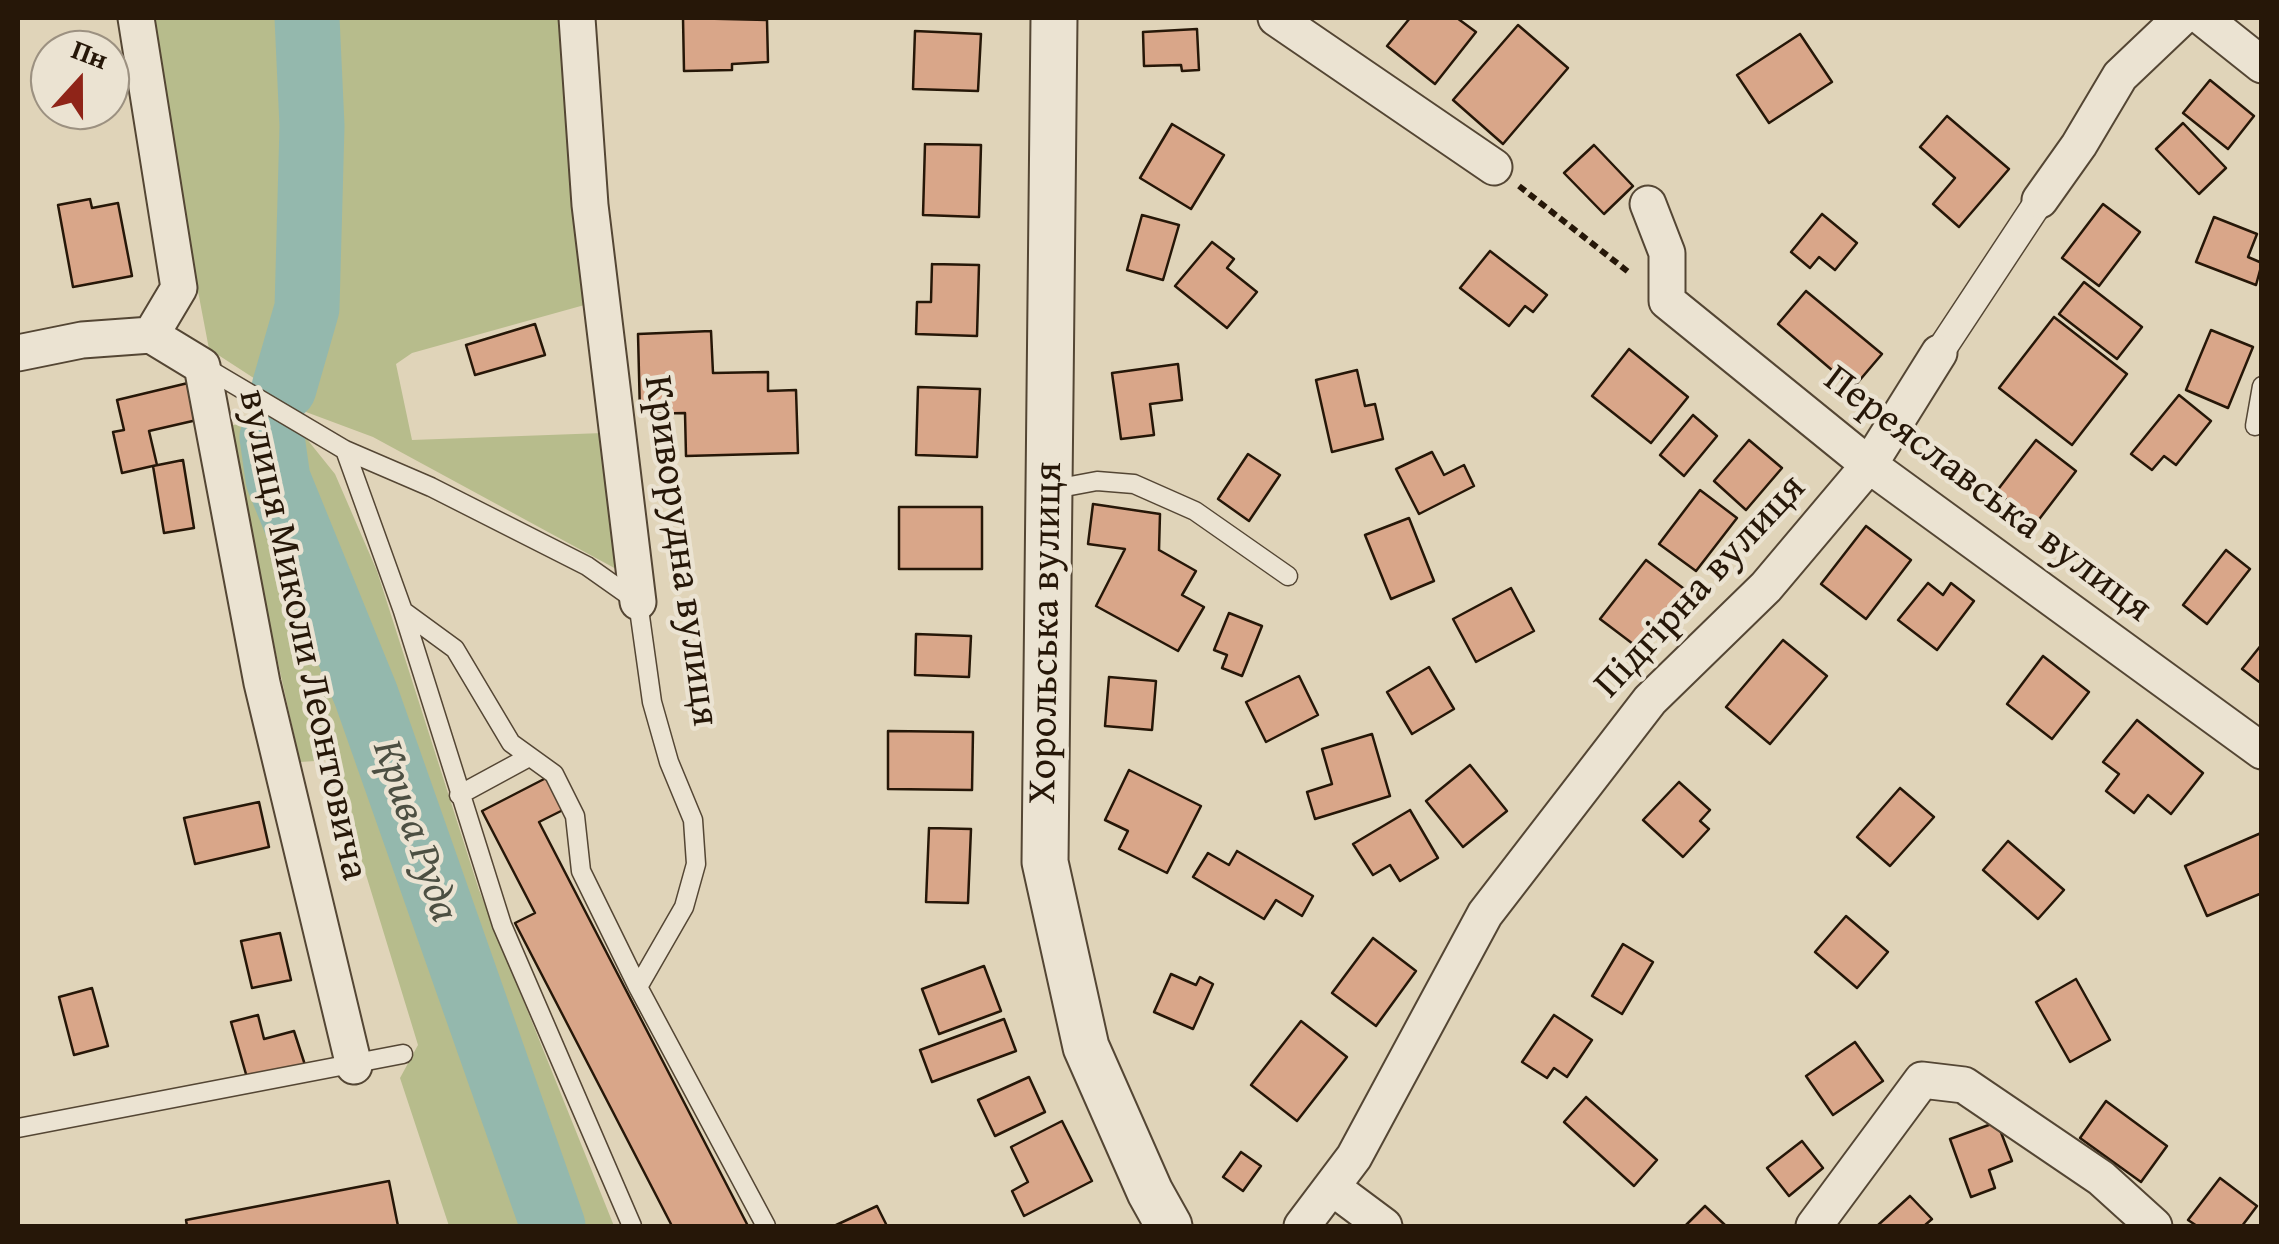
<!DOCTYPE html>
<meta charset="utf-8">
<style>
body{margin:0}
#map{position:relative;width:2279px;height:1244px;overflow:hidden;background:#e0d4b9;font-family:"Gentium Book Plus",serif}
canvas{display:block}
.frame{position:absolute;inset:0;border:20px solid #261708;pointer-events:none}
.north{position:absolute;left:30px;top:30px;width:100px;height:100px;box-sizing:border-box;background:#ebe3d2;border:2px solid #9c9181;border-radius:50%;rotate:21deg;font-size:28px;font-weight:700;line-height:40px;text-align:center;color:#261708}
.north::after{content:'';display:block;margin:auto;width:35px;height:45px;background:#8f2418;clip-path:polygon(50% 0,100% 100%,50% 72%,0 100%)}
</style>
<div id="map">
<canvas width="2279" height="1244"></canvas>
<div class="frame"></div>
<div class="north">Пн</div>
</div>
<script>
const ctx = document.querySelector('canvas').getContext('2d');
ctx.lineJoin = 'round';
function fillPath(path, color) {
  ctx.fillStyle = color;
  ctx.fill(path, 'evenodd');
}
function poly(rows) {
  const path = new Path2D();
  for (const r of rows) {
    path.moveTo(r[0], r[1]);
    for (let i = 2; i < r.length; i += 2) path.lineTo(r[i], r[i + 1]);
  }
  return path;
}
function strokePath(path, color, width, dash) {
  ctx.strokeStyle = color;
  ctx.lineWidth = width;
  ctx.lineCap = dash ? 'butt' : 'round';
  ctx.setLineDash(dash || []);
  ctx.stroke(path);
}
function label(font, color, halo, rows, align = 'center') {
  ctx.font = font + ' "Gentium Book Plus",serif';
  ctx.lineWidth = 9;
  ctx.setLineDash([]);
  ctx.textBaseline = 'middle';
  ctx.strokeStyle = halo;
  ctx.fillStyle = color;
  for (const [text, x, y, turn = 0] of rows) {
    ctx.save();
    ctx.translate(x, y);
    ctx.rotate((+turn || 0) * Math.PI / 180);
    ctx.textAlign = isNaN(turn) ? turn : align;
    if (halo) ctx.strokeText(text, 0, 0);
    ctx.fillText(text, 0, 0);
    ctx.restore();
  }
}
fillPath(poly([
 [146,18,564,18,588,304,412,353,396,364,412,440,603,433,618,570,373,437,306,412,209,349],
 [249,421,306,438,335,474,377,571,479,890,614,1226,449,1226,400,1078,418,1045,331,760,300,762,226,427]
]), '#b7bc8c');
strokePath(poly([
 [284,388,307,308,312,126,307,18],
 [272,437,278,479,366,695,553,1226]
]), '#94b8ad', 65);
const building = poly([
 [683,18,767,20,768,62,732,64,732,70,684,71,683,18],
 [1410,18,1457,18,1476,32,1435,84,1387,46,1410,18],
 [1518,25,1568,68,1503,144,1453,100,1518,25],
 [1197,29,1199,70,1182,71,1181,65,1144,66,1143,32,1197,29],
 [915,31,981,34,978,91,913,89,915,31],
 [1800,34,1832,82,1769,123,1737,75,1800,34],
 [2210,80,2254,116,2228,149,2183,113,2210,80],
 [1947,116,2009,169,1959,227,1933,204,1955,178,1920,147,1947,116],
 [2183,123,2226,168,2199,194,2156,149,2183,123],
 [1172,124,1224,155,1191,209,1140,178,1172,124],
 [925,144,981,145,979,217,923,215,925,144],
 [1594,145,1633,186,1604,214,1564,173,1594,145],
 [90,199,92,208,118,203,132,276,73,287,58,205,90,199],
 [2103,204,2140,232,2099,286,2062,258,2103,204],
 [1822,214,1857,243,1835,270,1819,257,1810,268,1791,252,1822,214],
 [1142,215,1179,225,1163,280,1127,270,1142,215],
 [2214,217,2257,234,2248,257,2262,263,2256,285,2196,262,2214,217],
 [1212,242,1234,259,1227,268,1257,292,1227,328,1175,286,1212,242],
 [1490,251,1547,295,1533,312,1525,306,1509,326,1460,288,1490,251],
 [932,264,979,265,977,336,916,334,917,302,931,302,932,264],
 [2084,282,2142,327,2117,359,2059,314,2084,282],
 [1806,291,1882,354,1853,388,1778,324,1806,291],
 [2054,317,2127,374,2072,445,1999,388,2054,317],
 [535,324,545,355,475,375,466,345,535,324],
 [2211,330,2253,347,2228,408,2186,390,2211,330],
 [711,331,713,373,768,372,768,391,796,390,798,453,686,456,685,413,640,414,638,334,711,331],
 [1629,349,1688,397,1651,443,1592,396,1629,349],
 [1178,364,1182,400,1150,404,1154,435,1121,439,1112,373,1178,364],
 [1357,370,1365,406,1375,404,1383,439,1332,452,1316,380,1357,370],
 [188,383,197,420,149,431,157,465,122,473,113,432,124,430,117,400,188,383],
 [918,387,980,389,977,457,916,455,918,387],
 [2179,395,2211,421,2176,465,2164,456,2152,470,2131,454,2179,395],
 [1693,415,1717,436,1684,476,1660,455,1693,415],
 [1749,440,1782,468,1746,510,1714,481,1749,440],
 [2036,440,2076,471,2037,522,1996,492,2036,440],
 [1432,452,1444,475,1464,465,1474,486,1419,514,1396,469,1432,452],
 [1248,454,1280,475,1249,521,1218,499,1248,454],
 [183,460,194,528,164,533,153,466,183,460],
 [1700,490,1737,518,1696,571,1659,544,1700,490],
 [1093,504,1160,514,1159,550,1196,571,1182,595,1204,607,1178,651,1096,606,1125,549,1088,544,1093,504],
 [899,507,982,507,982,569,899,569,899,507],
 [1409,518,1434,581,1391,599,1365,535,1409,518],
 [1866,526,1911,560,1866,619,1821,584,1866,526],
 [2226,550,2250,569,2207,624,2183,605,2226,550],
 [1646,560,1687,591,1641,650,1600,619,1646,560],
 [1928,583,1943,595,1951,583,1974,601,1937,650,1898,620,1928,583],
 [1511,588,1534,631,1476,662,1453,619,1511,588],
 [1229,613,1262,626,1242,676,1222,668,1227,655,1214,650,1229,613],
 [916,634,971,636,969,677,915,675,916,634],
 [1783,640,1827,676,1770,744,1726,707,1783,640],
 [2262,644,2262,684,2242,669,2262,644],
 [2043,656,2089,692,2052,739,2007,704,2043,656],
 [1429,667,1454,709,1412,734,1387,692,1429,667],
 [1299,676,1318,715,1266,742,1246,702,1299,676],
 [1109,677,1156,681,1152,730,1105,726,1109,677],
 [2137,720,2203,773,2171,814,2148,795,2134,813,2106,791,2119,774,2103,762,2137,720],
 [888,731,973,732,972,790,888,789,888,731],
 [1372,734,1390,796,1315,819,1307,792,1332,784,1322,749,1372,734],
 [1470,765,1507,811,1463,847,1426,801,1470,765],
 [1129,770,1201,806,1167,873,1119,849,1128,831,1105,820,1129,770],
 [546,778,563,810,539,822,748,1226,672,1226,515,923,535,913,482,811,546,778],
 [1679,782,1710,810,1700,821,1709,829,1683,857,1643,820,1679,782],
 [1900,788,1934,817,1890,866,1857,837,1900,788],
 [259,802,269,847,195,864,184,818,259,802],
 [1410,810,1438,858,1400,881,1390,865,1373,875,1353,844,1410,810],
 [929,828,971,829,968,903,926,902,929,828],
 [2261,833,2262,893,2207,916,2185,866,2261,833],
 [2008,841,2064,890,2038,919,1983,870,2008,841],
 [1237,851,1313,896,1302,916,1276,900,1264,919,1193,877,1208,853,1229,865,1237,851],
 [1846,916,1888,952,1857,988,1815,952,1846,916],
 [280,933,291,980,252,988,241,941,280,933],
 [1373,938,1416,971,1376,1026,1332,993,1373,938],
 [1623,944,1653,962,1622,1014,1592,996,1623,944],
 [984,966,1001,1011,939,1034,922,989,984,966],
 [1171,974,1196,985,1200,977,1213,984,1193,1029,1154,1012,1171,974],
 [2076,979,2110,1040,2070,1062,2036,1002,2076,979],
 [92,988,108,1046,74,1055,59,997,92,988],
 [258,1015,264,1039,294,1031,305,1065,248,1081,231,1022,258,1015],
 [1554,1015,1592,1040,1567,1077,1554,1068,1547,1078,1522,1062,1554,1015],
 [1004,1019,1016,1051,932,1082,920,1050,1004,1019],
 [1301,1021,1347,1057,1297,1121,1251,1085,1301,1021],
 [1855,1042,1883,1081,1833,1115,1806,1076,1855,1042],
 [1029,1077,1045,1112,995,1136,978,1100,1029,1077],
 [1586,1097,1657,1160,1634,1186,1564,1122,1586,1097],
 [2106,1101,2167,1146,2141,1182,2080,1138,2106,1101],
 [1062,1121,1092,1181,1024,1216,1012,1191,1028,1182,1011,1147,1062,1121],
 [1997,1122,2012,1161,1989,1170,1995,1188,1971,1197,1950,1139,1997,1122],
 [1802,1141,1823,1168,1789,1196,1767,1168,1802,1141],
 [1241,1152,1261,1166,1243,1191,1223,1177,1241,1152],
 [2220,1178,2257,1206,2242,1226,2197,1226,2188,1220,2220,1178],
 [389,1181,398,1226,187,1226,186,1220,389,1181],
 [1910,1196,1932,1219,1924,1226,1877,1226,1910,1196],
 [877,1206,887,1226,834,1226,877,1206],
 [1705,1206,1726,1226,1685,1226,1705,1206]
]);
fillPath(building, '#d9a689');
strokePath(building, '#261708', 2.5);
const service = poly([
 [203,366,345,450,431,487,587,566,638,602,652,702,669,762,693,820,696,864,684,907,638,987,766,1226],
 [2255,426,2262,386],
 [345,450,403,611,502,925,632,1226],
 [1049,490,1097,481,1134,484,1195,511,1288,576],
 [403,611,455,649,511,743,554,774,575,816,581,871,638,987],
 [459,795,529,757],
 [18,1128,403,1054]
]);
const pedestrian = poly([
 [1939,353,2040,200]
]);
const minor = poly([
 [136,18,179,288,151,335],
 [577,18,590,205,638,602],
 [1276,18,1494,167],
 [2203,18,2262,65],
 [2040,200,2079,145,2120,76,2181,18],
 [1648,204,1667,253,1667,301,1869,465,2262,751],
 [151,335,202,366,262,683,354,1066],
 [18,353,82,340,151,335],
 [1333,1188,1384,1226],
 [1302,1226,1354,1157,1485,914,1650,700,1766,587,1869,465,1939,353],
 [1814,1226,1922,1080,1964,1085,2101,1178,2154,1226]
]);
const tertiary = poly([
 [1054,18,1045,862,1086,1047,1150,1192,1169,1226]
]);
strokePath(service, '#544634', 21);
strokePath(pedestrian, '#544634', 31);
strokePath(minor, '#544634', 39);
strokePath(tertiary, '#544634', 49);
strokePath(poly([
 [1519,186,1631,274]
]), '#261708', 6, [8, 5]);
strokePath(service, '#ebe3d2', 18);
strokePath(pedestrian, '#ebe3d2', 28);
strokePath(minor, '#ebe3d2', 35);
strokePath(tertiary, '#ebe3d2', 45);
label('40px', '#261708', '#ebe3d2', [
 ["Переяславська вулиця",1987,495,37],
 ["Криворудна вулиця",680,551,82],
 ["Підгірна вулиця",1701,587,-47],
 ["Хорольська вулиця",1047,633,-89],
 ["вулиця Миколи Леонтовича",302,635,78]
]);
label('italic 42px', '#4c4f42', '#ebe3d2', [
 ["Крива Руда",414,831,71]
]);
</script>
